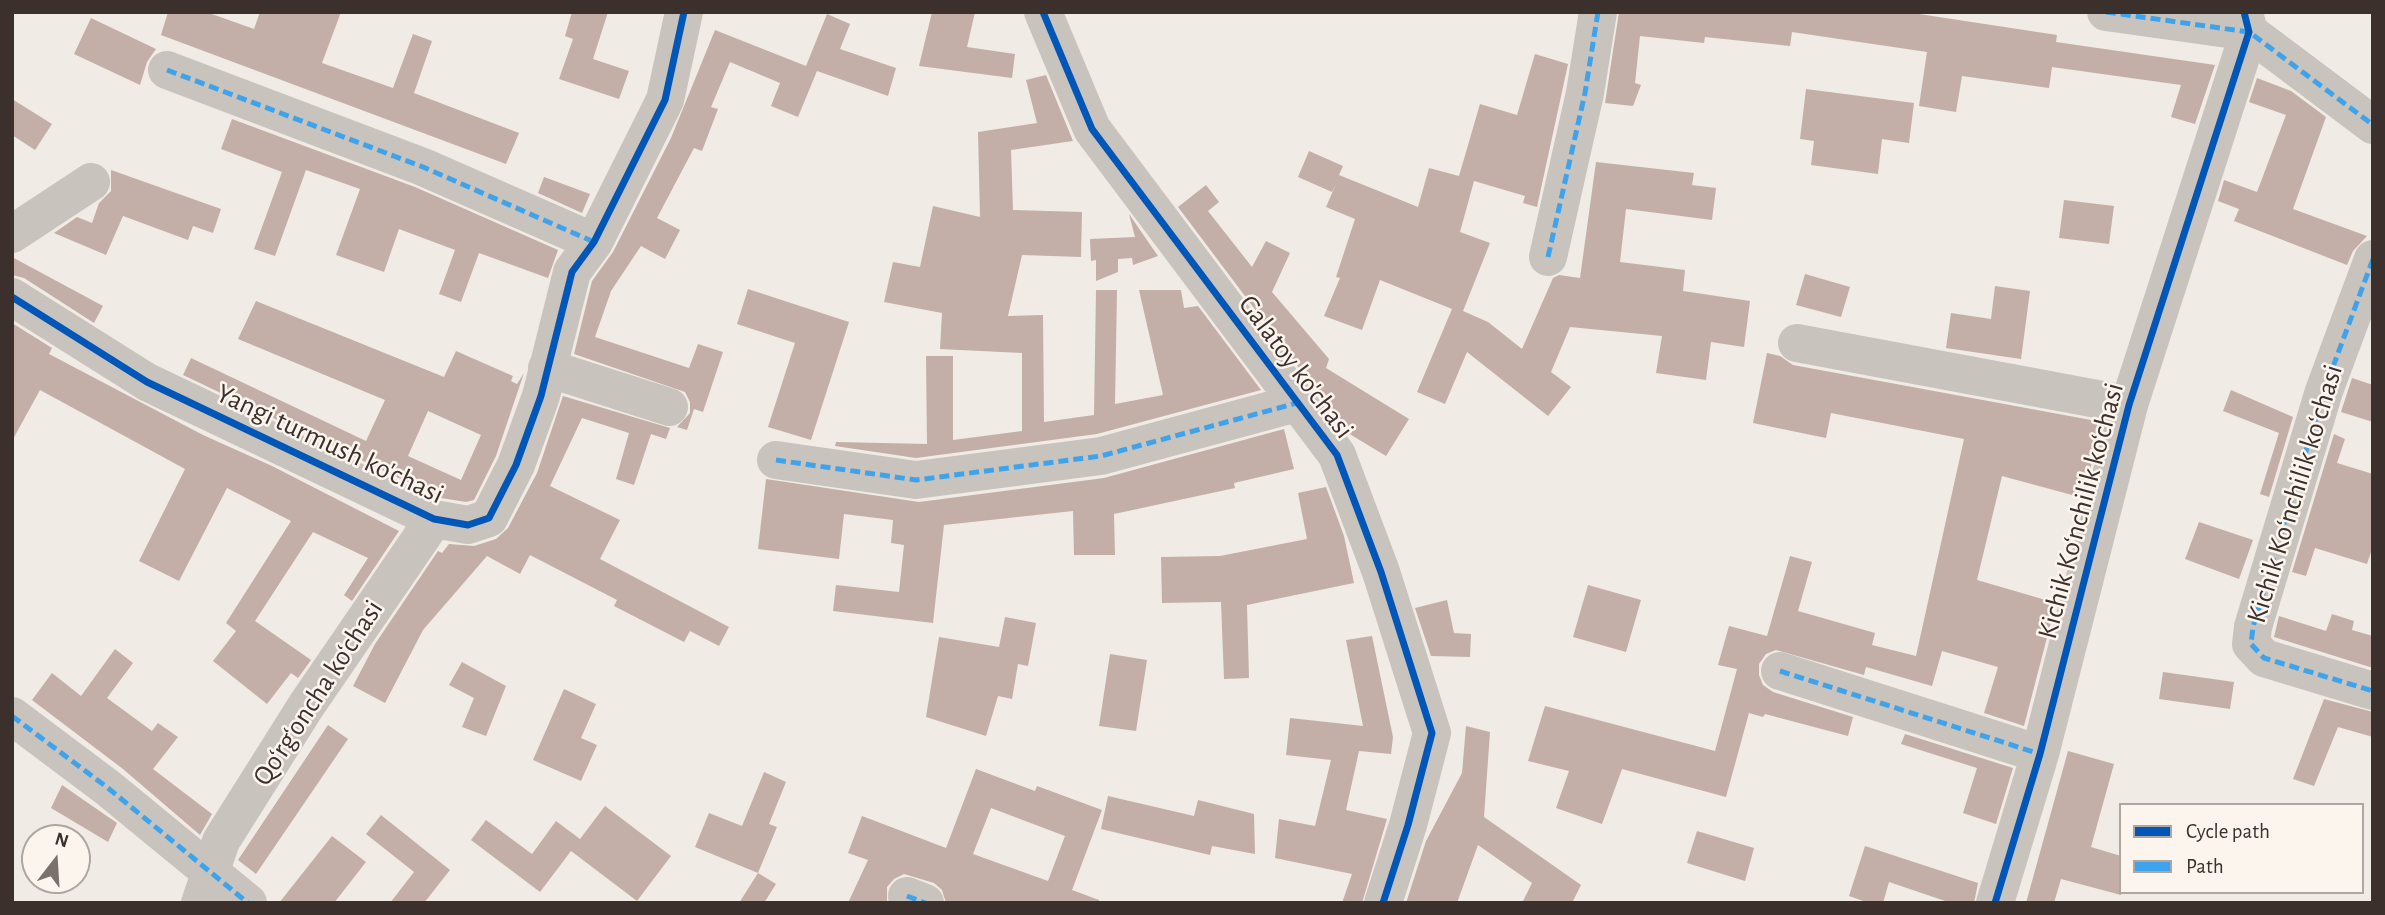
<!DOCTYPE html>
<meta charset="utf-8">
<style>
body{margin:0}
#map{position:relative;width:2385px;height:915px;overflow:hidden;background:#f0ebe5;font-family:"Alegreya Sans",sans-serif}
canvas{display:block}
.frame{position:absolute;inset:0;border:14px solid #3b302b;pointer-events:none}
.legend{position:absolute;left:2119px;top:803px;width:245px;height:91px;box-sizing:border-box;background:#fbf5ee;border:2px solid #aea6a0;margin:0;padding:9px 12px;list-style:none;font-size:21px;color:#3b302b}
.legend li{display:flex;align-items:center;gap:14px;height:35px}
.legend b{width:35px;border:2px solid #aea6a0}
.north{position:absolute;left:21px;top:824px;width:70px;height:70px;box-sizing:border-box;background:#fbf5ee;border:2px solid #aea6a0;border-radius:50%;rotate:17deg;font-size:19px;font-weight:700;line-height:28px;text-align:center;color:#3b302b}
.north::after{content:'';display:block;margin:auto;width:24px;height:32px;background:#7a716c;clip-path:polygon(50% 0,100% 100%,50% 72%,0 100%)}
</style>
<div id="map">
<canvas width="2385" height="915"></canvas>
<div class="frame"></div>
<ul class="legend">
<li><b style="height:9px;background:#0057b8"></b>Cycle path</li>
<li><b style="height:9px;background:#3fa3eb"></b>Path</li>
</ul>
<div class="north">N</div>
</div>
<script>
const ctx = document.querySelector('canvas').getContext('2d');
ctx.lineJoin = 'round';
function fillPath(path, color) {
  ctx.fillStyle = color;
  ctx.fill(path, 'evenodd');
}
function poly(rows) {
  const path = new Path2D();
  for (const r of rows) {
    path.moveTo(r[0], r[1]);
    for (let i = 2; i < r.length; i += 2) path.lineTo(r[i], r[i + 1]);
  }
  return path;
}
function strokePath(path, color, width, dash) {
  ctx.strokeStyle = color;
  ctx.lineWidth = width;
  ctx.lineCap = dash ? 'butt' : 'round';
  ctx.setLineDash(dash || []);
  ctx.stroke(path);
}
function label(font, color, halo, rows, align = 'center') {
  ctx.font = font + ' "Alegreya Sans",sans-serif';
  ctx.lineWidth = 5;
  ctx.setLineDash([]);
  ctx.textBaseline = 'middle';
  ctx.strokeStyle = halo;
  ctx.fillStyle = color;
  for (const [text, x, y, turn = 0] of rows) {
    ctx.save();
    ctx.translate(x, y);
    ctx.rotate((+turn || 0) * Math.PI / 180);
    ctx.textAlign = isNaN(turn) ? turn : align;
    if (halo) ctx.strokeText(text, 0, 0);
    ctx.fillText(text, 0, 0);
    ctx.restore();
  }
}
fillPath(poly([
 [168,12,206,12,254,29,260,12,341,12,322,63,393,88,413,34,432,41,414,93,519,133,506,164,161,35],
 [572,12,608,12,593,59,629,71,619,99,559,79,573,39,565,36],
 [932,12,975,12,967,47,1015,54,1012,78,919,66],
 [1619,12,1906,12,2057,35,2056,42,2215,65,2195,124,2171,117,2181,85,2052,67,2049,88,1962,76,1956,112,1919,106,1927,52,1792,32,1790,46,1705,37,1704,43,1640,36,1635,83,1641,85,1633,106,1605,103],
 [827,14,850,24,840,49,896,68,888,96,817,71,798,117,771,106,780,83,730,62,711,107,718,109,702,151,694,148,657,218,680,230,665,259,641,246,611,291,595,337,689,368,698,344,723,352,703,412,694,409,687,430,677,427,690,413,690,402,685,392,574,354,592,281,613,252,671,138,715,30,806,66],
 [91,18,156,49,147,62,140,85,74,54],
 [1535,54,1568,64,1537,207,1523,203,1525,196,1474,181,1460,232,1490,243,1463,311,1488,322,1522,349,1553,278,1559,275,1580,278,1596,162,1694,173,1692,185,1716,188,1712,220,1626,209,1620,262,1685,270,1683,291,1750,301,1744,347,1711,342,1706,380,1656,373,1662,336,1570,327,1551,372,1571,387,1548,416,1467,352,1445,404,1417,392,1452,309,1380,280,1362,330,1324,316,1340,278,1336,277,1355,219,1326,207,1336,184,1332,192,1298,177,1309,151,1343,166,1339,175,1418,207,1429,168,1459,176,1480,104,1517,115],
 [1046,75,1073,141,1011,150,1013,210,1082,212,1081,257,1022,255,1008,316,1043,315,1044,422,1094,415,1096,290,1117,290,1115,404,1163,395,1139,290,1181,290,1184,308,1198,306,1261,390,1097,434,916,458,835,446,836,442,927,444,926,356,953,356,953,440,1022,431,1022,353,940,349,942,313,884,302,893,262,920,267,933,206,980,217,978,132,1037,123,1026,80],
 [2257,78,2291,91,2326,117,2293,209,2367,236,2353,251,2347,265,2234,221,2239,209,2218,201,2224,180,2257,192,2286,115,2249,102],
 [1806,89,1914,103,1909,143,1882,139,1878,174,1811,165,1814,141,1800,139],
 [12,99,52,124,35,150,12,135],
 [232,119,415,187,558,250,548,278,479,253,461,302,439,294,455,250,399,229,384,272,336,255,360,189,306,170,275,256,254,249,282,172,221,149],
 [111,170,221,209,213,233,193,226,188,240,123,216,106,255,54,233,77,217,92,223,99,203,111,191],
 [544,177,590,194,582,213,538,193],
 [1206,185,1219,202,1208,211,1252,267,1266,241,1290,253,1272,292,1329,359,1326,368,1409,419,1386,456,1348,433,1178,207],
 [2064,200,2114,206,2109,244,2059,238],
 [1129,214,1158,256,1133,265,1132,258,1118,259,1118,272,1096,281,1096,260,1091,261,1090,239,1135,237],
 [12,257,103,306,94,323,24,278,12,275],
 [1805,274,1850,287,1841,317,1796,305],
 [1995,286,2030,291,2021,359,1946,348,1951,313,1991,319],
 [748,289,849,322,811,440,768,427,795,343,737,324],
 [256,301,444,377,456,351,513,376,511,381,517,384,524,373,496,456,474,500,466,502,441,498,183,375,191,358,366,441,385,400,238,339],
 [428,411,481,435,461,480,408,456],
 [12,323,52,348,49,354,203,435,272,466,399,531,352,601,344,595,368,558,313,532,255,621,311,660,298,678,291,673,267,704,213,661,236,631,226,623,291,521,227,488,179,581,139,561,185,469,40,390,12,441],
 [1767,353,1780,356,1793,365,2102,422,2083,498,2002,476,1977,580,2056,603,2024,726,1984,713,1998,667,1942,651,1932,686,1866,667,1864,675,1776,650,1766,654,1759,664,1759,675,1763,685,1773,692,1853,717,1848,736,1765,714,1763,717,1749,713,1726,797,1622,769,1602,824,1556,808,1569,771,1528,761,1545,706,1715,751,1737,669,1718,665,1729,626,1767,636,1790,556,1812,562,1798,611,1875,633,1872,645,1916,656,1964,439,1831,413,1826,438,1753,423],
 [2352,378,2373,385,2373,422,2341,412],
 [2231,390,2293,417,2269,497,2260,494,2279,433,2223,411],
 [563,396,670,428,666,439,651,434,634,485,616,479,629,433,582,418,550,486,620,520,600,559,729,627,719,646,690,631,684,642,614,606,617,600,530,555,520,574,487,556,423,630,385,703,353,686,375,644,438,551,442,553,449,544,474,546,496,539,508,528,537,473],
 [1284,429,1294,469,1234,483,1235,488,1114,514,1115,555,1074,555,1073,511,944,525,933,623,833,611,836,585,899,592,904,545,891,543,893,520,844,514,839,559,758,549,766,479,919,502,1104,478],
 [2334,434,2345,439,2337,463,2373,474,2373,546,2367,564,2315,548,2306,576,2292,572],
 [1326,487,1344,536,1354,583,1247,605,1249,678,1224,679,1221,602,1162,603,1161,557,1220,556,1307,539,1298,493],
 [2199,522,2253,540,2239,579,2185,559],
 [1588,585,1641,600,1626,652,1573,637],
 [1447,600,1454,633,1471,634,1470,657,1431,656,1415,608],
 [2332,614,2354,621,2352,630,2373,636,2373,668,2274,637,2279,616,2326,631],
 [1005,617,1036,623,1028,666,1018,664,1012,699,998,696,986,736,926,717,939,637,999,647],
 [1372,636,1393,737,1391,754,1359,751,1346,810,1387,819,1362,903,1342,903,1352,874,1275,858,1279,819,1315,826,1331,760,1286,755,1290,718,1363,726,1346,640],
 [115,649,133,663,107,698,152,731,158,723,178,737,153,769,212,814,200,835,123,769,32,700,52,673,81,696],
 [1110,654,1147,660,1136,731,1099,726],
 [462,662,506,686,486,736,462,727,474,698,449,685],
 [2163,672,2234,682,2230,709,2159,699],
 [564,689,596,704,581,738,597,745,581,781,533,760],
 [2324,699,2373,712,2373,737,2338,727,2314,786,2293,779],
 [328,725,348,739,256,874,238,860],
 [1466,726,1490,732,1484,817,1581,885,1572,903,1522,903,1532,883,1478,845,1457,903,1406,903,1426,841,1462,773],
 [1905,734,2013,768,1996,824,1963,813,1977,768,1901,744],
 [2068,751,2114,764,2091,847,2121,856,2121,895,2061,879,2054,903,2026,903],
 [976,769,1035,791,1037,786,1102,810,1072,890,1099,900,1099,903,946,903,942,890,934,883,904,874,894,879,887,887,887,903,848,903,868,860,848,853,862,816,946,848],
 [991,808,1065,836,1048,881,973,854],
 [764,772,786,782,769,824,777,827,758,873,695,847,709,813,742,826],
 [62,785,117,823,108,842,51,808],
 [1108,796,1194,816,1198,800,1254,814,1255,854,1212,846,1210,855,1101,829],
 [605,806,671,856,637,901,571,851,540,892,471,840,486,820,532,854,556,821,580,839],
 [381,815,450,870,424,903,390,903,414,872,366,834],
 [1697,831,1754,848,1745,881,1687,863],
 [332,836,366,862,334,903,279,903],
 [1865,846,1978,883,1974,903,1951,903,1889,882,1883,903,1869,903,1849,896],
 [758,873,776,884,764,903,739,903]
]), '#c3afa7');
strokePath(poly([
 [1043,12,1092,129,1337,455,1381,572,1432,733,1408,825,1383,903],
 [2106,12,2249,32,2373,125],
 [167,70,423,167,594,242],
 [12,234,91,182],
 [1548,257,1585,93,1598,12],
 [2373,259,2324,391,2253,627,2251,644,2264,658,2373,691],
 [12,297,147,382,434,519,468,525,489,518,516,465,541,396,572,272,594,242,665,100,684,12],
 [1797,343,2129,405],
 [547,368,669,407],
 [776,460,916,480,1101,456,1297,403],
 [1780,671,2040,754],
 [12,716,108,788,248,903],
 [907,896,925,903],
 [200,903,221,841,306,706,434,519],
 [1995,903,2040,754,2129,405,2249,32,2244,12]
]), '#c9c3be', 38);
strokePath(poly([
 [2106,12,2249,32,2373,125],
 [167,70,423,167,594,242],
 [1548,257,1585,93,1598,12],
 [2373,259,2324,391,2253,627,2251,644,2264,658,2373,691],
 [776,460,916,480,1101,456,1297,403],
 [1780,671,2040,754],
 [12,716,108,788,248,903],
 [907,896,925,903]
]), '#3fa3eb', 5, [10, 5]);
strokePath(poly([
 [1043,12,1092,129,1337,455,1381,572,1432,733,1408,825,1383,903],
 [12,297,147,382,434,519,468,525,489,518,516,465,541,396,572,272,594,242,665,100,684,12],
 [1995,903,2040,754,2129,405,2249,32,2244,12]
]), '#0057b8', 7);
label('28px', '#3b302b', '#fbf5ee', [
 ["Galatoy ko'chasi",1296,367,53],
 ["Yangi turmush ko'chasi",330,444,25],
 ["Kichik Koʻnchilik koʻchasi",2295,494,-73],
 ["Kichik Ko‘nchilik ko‘chasi",2081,511,-75],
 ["Qo‘rg‘oncha ko‘chasi",318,693,-57]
]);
</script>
